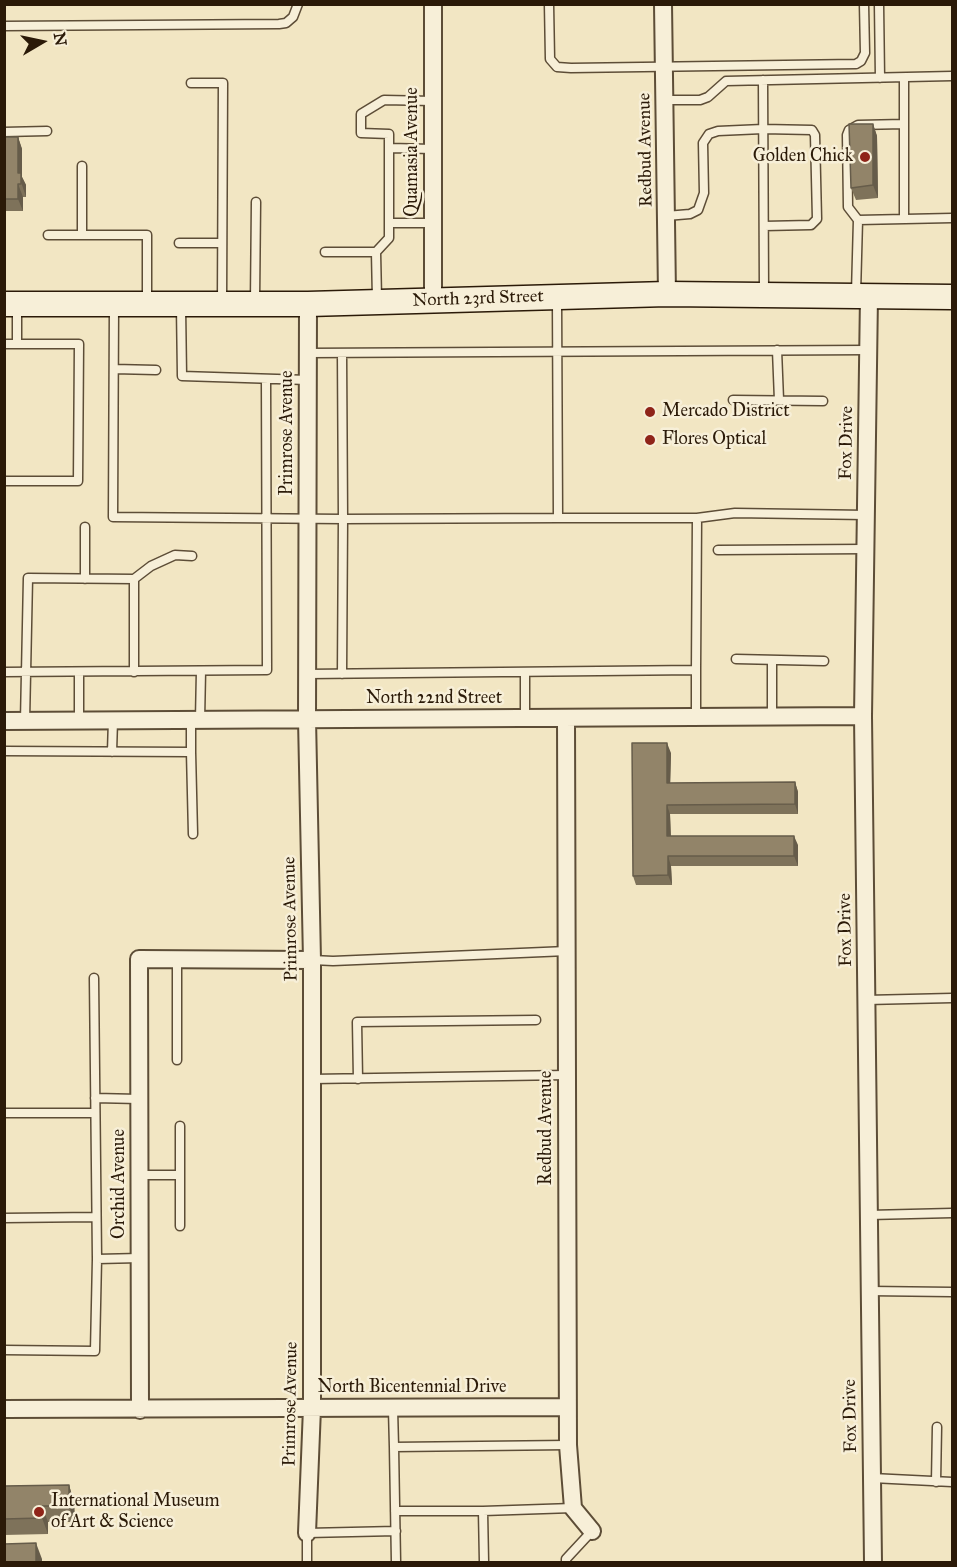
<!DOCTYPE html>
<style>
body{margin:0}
#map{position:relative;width:957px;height:1567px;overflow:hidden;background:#f2e6c3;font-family:"IM FELL Great Primer",serif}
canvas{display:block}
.frame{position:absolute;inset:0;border:6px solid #2b1a08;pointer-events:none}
.north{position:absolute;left:12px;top:12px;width:60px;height:60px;-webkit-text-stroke:4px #f7efd8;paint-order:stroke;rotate:81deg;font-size:16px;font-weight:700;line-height:24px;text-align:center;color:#2b1a08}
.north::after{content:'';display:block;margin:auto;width:21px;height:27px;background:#2b1a08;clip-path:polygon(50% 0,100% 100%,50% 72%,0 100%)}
</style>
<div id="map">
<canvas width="957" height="1567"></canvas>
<div class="frame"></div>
<div class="north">N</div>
</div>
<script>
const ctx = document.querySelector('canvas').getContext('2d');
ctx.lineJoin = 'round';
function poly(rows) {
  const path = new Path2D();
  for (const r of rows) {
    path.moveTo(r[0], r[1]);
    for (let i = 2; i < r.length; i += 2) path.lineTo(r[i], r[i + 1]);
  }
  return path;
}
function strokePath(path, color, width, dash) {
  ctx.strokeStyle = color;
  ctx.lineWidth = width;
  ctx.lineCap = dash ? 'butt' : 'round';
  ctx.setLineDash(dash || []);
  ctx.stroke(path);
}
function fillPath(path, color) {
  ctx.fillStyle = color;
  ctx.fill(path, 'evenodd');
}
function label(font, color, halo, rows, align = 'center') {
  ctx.font = font + ' "IM FELL Great Primer",serif';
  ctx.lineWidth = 5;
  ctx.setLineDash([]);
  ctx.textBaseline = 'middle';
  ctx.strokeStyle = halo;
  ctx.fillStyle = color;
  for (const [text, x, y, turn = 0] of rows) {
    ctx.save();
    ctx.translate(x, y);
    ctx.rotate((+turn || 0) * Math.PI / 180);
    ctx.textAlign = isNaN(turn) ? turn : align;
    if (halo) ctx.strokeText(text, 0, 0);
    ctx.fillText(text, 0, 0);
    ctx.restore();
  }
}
const lane = poly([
 [549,4,550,59,557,67,571,68,856,64,861,61,865,53,864,4],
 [879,4,880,78],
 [4,26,279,24,286,23,293,17,298,4],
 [904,78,904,219],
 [763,80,764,292],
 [191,83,223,83,222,302],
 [664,100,700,100,708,97,726,81,952,76],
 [4,132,47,131],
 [389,148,433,149],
 [82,166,82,235],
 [666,216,690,214,698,210,704,193,703,143,709,134,718,131,763,129,812,130,815,135,817,219,811,225,764,226],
 [858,220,848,207,847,135,849,130,858,125,904,124],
 [389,223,433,223],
 [48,235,147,235,147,301],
 [179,243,222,243],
 [325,252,376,252,389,238,389,134,361,133,361,114,384,100,433,101],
 [376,252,377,299],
 [856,293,858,220,952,218],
 [255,301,256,202],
 [114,306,113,517,343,519,342,674],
 [181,307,182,376,308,380],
 [4,344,79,344,78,481,4,481],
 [17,344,17,307],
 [777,350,779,400],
 [308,353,868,350],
 [342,353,343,519,558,518,557,300],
 [114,369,156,370],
 [733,400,823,401],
 [558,518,697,518,696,670],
 [697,518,735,513,866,515],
 [85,527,85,579],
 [718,550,865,549],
 [134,579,151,566,175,555,192,556],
 [736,659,824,661],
 [4,672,267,670,266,379],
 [79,672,79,721],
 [307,674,696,670,696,717],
 [772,717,772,660],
 [525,718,525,672],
 [200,720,201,671],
 [25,721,28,578,134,579,134,672],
 [4,751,191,752,191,720],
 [112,752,113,720],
 [191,752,193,834],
 [177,959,177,1060],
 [312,960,333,961,567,951],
 [94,978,97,1259,140,1258],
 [866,1000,952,998],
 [312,1079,567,1075],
 [358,1079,357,1022,536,1020],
 [95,1098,139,1099],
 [4,1113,95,1113],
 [180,1126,180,1226],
 [139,1175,180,1175],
 [869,1215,952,1213],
 [4,1218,96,1217],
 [869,1291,952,1292],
 [4,1350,95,1351,97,1259],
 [393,1409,394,1447],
 [872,1478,952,1482],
 [936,1482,937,1427],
 [395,1511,483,1511],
 [307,1562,307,1533,396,1531],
 [396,1562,394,1447,568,1445],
 [484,1562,483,1511,573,1508],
 [566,1562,566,1559,592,1531]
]);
const street = poly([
 [433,4,433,300],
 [663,4,667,294],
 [869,296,863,716,873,1562],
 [566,718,568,1445,573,1508,592,1531],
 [4,721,863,716],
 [4,1409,567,1407],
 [140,1410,139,959,312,960],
 [307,1533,312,1408,312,960,307,719,308,304]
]);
const secondary = poly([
 [4,304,308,304,667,294,952,297]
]);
strokePath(lane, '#5d4d37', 11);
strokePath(street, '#5d4d37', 20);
strokePath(secondary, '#2b1a08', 27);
strokePath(lane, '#f7efd8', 8);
strokePath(street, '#f7efd8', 16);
strokePath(secondary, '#f7efd8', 24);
fillPath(poly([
 [873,124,877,136,878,198,856,200,851,188],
 [4,137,18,137,22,149,22,177,26,185,26,197,23,197,23,211,4,211],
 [671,753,670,783,795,782,798,792,798,814,670,814,671,836,798,845,798,866,671,866,672,885,636,885,633,876],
 [69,1485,74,1502,75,1522,48,1522,48,1534,4,1535,4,1486]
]), '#7e725a');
fillPath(poly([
 [873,124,877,136,878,198,873,185],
 [18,137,22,149,22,177,26,185,26,197,18,173],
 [18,184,23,197,23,211,18,199],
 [667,743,671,753,670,793,667,783],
 [795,782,798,792,798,814,795,804],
 [667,805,670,814,671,845,667,836],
 [794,836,798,845,798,866,794,856],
 [668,856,671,866,672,885,668,875],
 [69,1485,74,1502,75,1522,69,1506],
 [42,1506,48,1522,48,1534,42,1518],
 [36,1543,42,1559,42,1563,36,1563]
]), '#665c4a');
const building = poly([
 [849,124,873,124,873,185,851,188,849,124],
 [4,137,18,137,18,173,21,173,21,184,18,184,18,199,4,199,4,137],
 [632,743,667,743,667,783,795,782,795,804,667,805,667,836,794,836,794,856,668,856,668,875,633,876,632,743],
 [69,1485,69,1506,42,1506,42,1518,4,1519,4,1486,69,1485],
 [36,1543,36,1563,4,1563,4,1544,36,1543]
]);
fillPath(building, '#928469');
strokePath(building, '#665c4a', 1.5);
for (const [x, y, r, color] of [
 [865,157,6,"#8f2418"],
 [650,412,6,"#8f2418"],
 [650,440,6,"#8f2418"],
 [39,1512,6,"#8f2418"]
]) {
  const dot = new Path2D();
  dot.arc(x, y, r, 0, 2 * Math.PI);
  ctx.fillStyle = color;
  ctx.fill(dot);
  strokePath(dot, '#f7efd8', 2);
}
label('18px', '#2b1a08', '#f7efd8', [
 ["Redbud Avenue",646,150,-91],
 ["Quamasia Avenue",413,152,-90],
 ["North 23rd Street",478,299,-2],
 ["Primrose Avenue",288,433,-90],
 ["Fox Drive",847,443,-89],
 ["North 22nd Street",434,699],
 ["Primrose Avenue",291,919,-91],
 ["Fox Drive",846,930,-91],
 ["Redbud Avenue",547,1128,-90],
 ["Orchid Avenue",120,1184,-90],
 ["North Bicentennial Drive",412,1388],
 ["Primrose Avenue",291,1404,-89],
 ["Fox Drive",851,1416,-91]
]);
label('18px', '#2b1a08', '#f7efd8', [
 ["Golden Chick",853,157,"right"],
 ["Mercado District",662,412],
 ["Flores Optical",662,440],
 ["International Museum",51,1502],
 ["of Art & Science",51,1523]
], 'left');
</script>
